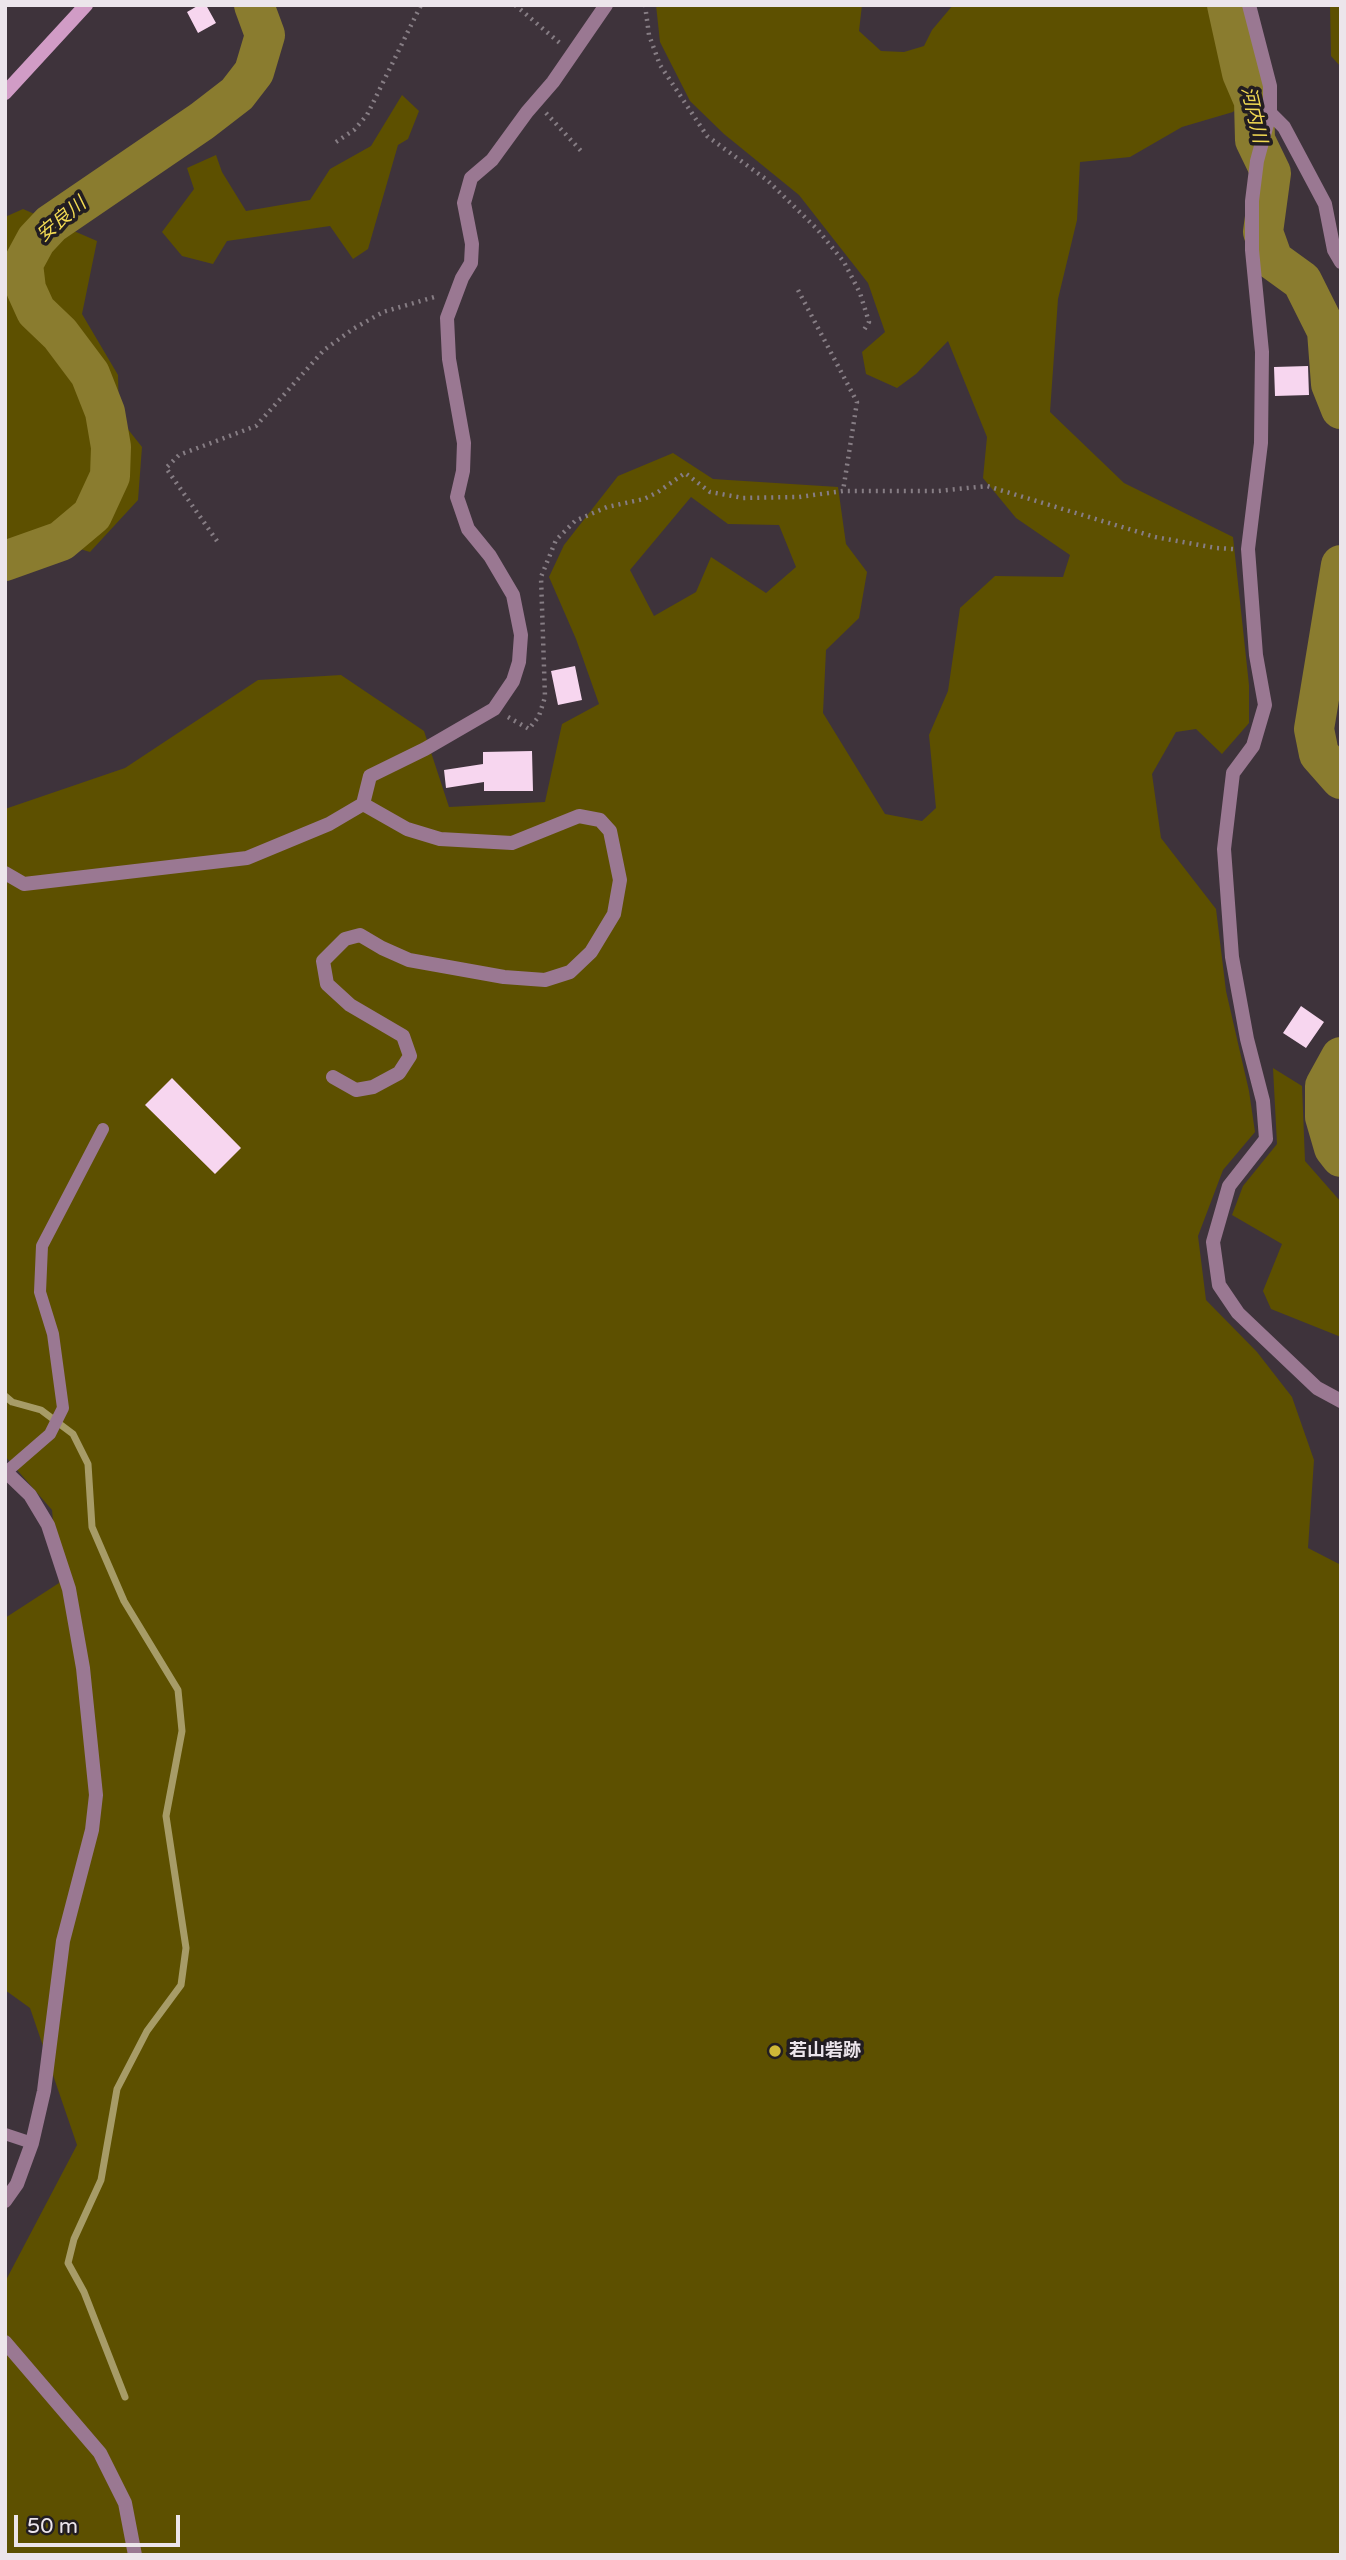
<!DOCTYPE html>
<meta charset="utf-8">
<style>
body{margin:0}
#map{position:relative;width:1346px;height:2560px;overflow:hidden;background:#3e333b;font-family:"Varela Round",sans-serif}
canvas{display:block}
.frame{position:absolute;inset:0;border:7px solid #ece5eb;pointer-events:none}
.scale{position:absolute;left:14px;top:2515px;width:166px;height:32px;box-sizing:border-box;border:4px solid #ece5eb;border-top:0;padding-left:9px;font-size:21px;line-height:24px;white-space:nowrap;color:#ece5eb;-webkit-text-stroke:5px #221d21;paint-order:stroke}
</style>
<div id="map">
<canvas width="1346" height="2560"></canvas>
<div class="frame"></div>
<div class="scale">50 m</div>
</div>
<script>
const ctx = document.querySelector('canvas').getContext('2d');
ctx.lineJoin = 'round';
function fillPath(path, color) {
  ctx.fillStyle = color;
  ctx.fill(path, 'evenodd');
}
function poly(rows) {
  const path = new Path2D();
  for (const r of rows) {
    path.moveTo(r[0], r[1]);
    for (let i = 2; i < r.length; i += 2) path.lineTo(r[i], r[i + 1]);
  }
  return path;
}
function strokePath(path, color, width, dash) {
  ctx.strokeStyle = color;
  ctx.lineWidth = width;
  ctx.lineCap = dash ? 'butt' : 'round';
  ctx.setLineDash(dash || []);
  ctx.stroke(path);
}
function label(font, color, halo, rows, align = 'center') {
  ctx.font = font + ' "Varela Round","Noto Sans JP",sans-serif';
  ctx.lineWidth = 7;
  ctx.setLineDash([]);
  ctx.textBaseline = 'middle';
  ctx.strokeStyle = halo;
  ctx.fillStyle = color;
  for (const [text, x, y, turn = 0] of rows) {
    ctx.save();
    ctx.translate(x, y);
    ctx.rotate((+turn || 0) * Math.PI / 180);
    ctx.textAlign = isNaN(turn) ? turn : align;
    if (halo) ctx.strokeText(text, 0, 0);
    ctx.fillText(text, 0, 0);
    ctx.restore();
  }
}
fillPath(poly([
 [656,5,862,5,859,31,881,51,904,52,924,46,932,30,953,5,1239,5,1259,82,1233,112,1182,127,1130,157,1080,162,1077,220,1058,299,1050,412,1124,483,1233,537,1249,685,1249,723,1222,754,1196,729,1176,732,1152,774,1161,838,1216,909,1226,991,1249,1091,1255,1132,1223,1170,1198,1236,1206,1300,1257,1352,1292,1397,1314,1460,1308,1548,1341,1565,1341,2555,5,2555,5,2282,77,2145,30,2008,5,1990,5,1618,59,1583,52,1510,5,1456,5,809,125,768,258,680,341,675,424,731,449,807,545,802,562,724,599,704,576,639,549,577,564,545,618,476,673,453,713,479,838,487,846,544,867,572,859,618,826,650,823,713,885,814,922,821,936,808,929,735,948,691,960,608,995,576,1063,577,1070,555,1016,518,983,478,987,437,948,341,916,374,897,388,866,374,862,352,885,332,868,283,799,195,724,134,690,101,660,42],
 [691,497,728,524,779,525,796,567,766,593,711,557,696,592,654,616,630,570],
 [1330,5,1341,5,1341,67,1331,56],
 [402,95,419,111,408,139,398,145,368,249,353,259,330,226,227,241,213,264,182,256,162,232,194,189,187,168,216,155,222,172,246,211,310,200,330,169,371,146],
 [23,209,97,241,82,314,118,375,119,418,142,447,138,500,90,552,41,537,5,548,5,217],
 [1273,1068,1302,1086,1305,1161,1341,1202,1341,1337,1271,1309,1263,1291,1282,1244,1232,1215,1243,1186,1277,1144]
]), '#5d5000');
strokePath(poly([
 [5,1396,12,1402,41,1410,73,1434,88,1464,92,1527,124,1601,178,1690,182,1731,166,1816,186,1948,181,1985,147,2031,117,2089,101,2180,74,2239,68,2263,84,2292,125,2397]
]), '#a79c67', 7);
strokePath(poly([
 [1227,5,1242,73,1254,101,1255,140,1271,173,1263,232,1273,260,1302,281,1327,331,1331,384,1341,409],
 [5,561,61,541,92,515,110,476,111,447,105,412,90,374,60,334,36,311,26,289,23,264,36,240,51,224,202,121,237,94,254,72,265,35,254,5],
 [1341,565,1314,729,1319,754,1341,779],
 [1341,1057,1325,1086,1325,1117,1334,1148,1341,1157]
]), '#8a7c2f', 40);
fillPath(poly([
 [199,5,206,5,216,23,198,33,187,12],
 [1308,366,1309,395,1275,396,1274,367],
 [575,666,582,700,558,705,551,671],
 [532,751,533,791,484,791,484,782,446,788,444,770,483,764,483,752],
 [1301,1006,1324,1022,1306,1048,1283,1033],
 [172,1078,241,1148,215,1174,145,1105]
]), '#f7d6ef');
strokePath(poly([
 [515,5,561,44],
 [645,5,649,35,660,65,707,136,767,180,817,229,844,262,860,293,869,322,862,333],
 [546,113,583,153],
 [336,142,354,130,367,115,421,5],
 [798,290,857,402,843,491],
 [217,541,166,468,179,455,256,426,324,350,353,329,383,312,438,296],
 [508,717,529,729,539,716,545,697,541,577,556,540,575,521,607,507,644,499,658,492,685,473,710,492,743,498,799,497,843,491,938,491,987,486,1155,537,1216,548,1233,549]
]), '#867d84', 4.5, [2, 5]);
strokePath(poly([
 [5,1473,50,1434,63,1408,53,1334,40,1292,42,1246,103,1129],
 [5,2134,32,2143]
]), '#9a7892', 12);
strokePath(poly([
 [1249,5,1270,86,1270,113,1257,161,1252,201,1252,250,1262,352,1261,443,1248,549,1256,655,1265,705,1253,746,1233,773,1224,849,1232,957,1247,1039,1263,1101,1266,1139,1229,1186,1213,1242,1219,1285,1238,1313,1317,1388,1341,1401],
 [1270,113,1284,127,1325,204,1334,250,1341,262],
 [5,873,24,884,247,858,329,824,363,804,370,776,425,749,494,709,513,681,519,662,521,635,513,595,490,556,468,529,457,497,463,471,464,443,449,359,447,318,462,278,471,263,472,244,464,203,471,178,492,160,527,112,553,82,606,5],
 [333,1077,356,1090,373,1087,399,1073,410,1056,403,1036,350,1005,327,984,323,961,345,939,360,935,382,948,409,960,504,977,545,980,570,972,591,952,614,914,620,880,610,831,600,820,579,816,512,843,440,839,407,829,363,804],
 [5,1471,30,1495,48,1525,69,1589,83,1668,96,1795,92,1830,63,1941,44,2091,32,2143,17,2184,5,2201],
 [5,2342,100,2453,125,2503,135,2555]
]), '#9a7892', 14);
strokePath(poly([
 [5,93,86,5]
]), '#d19cc6', 14);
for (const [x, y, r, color] of [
 [775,2051,7,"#cfb837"]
]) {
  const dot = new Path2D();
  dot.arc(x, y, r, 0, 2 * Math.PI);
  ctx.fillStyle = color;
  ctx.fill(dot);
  strokePath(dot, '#221d21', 2.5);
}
label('bold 18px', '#ece5eb', '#221d21', [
 ["若山砦跡",789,2051]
], 'left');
label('italic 19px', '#f2da53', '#221d21', [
 ["河内川",1253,115,77],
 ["安良川",62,220,-40]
]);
</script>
